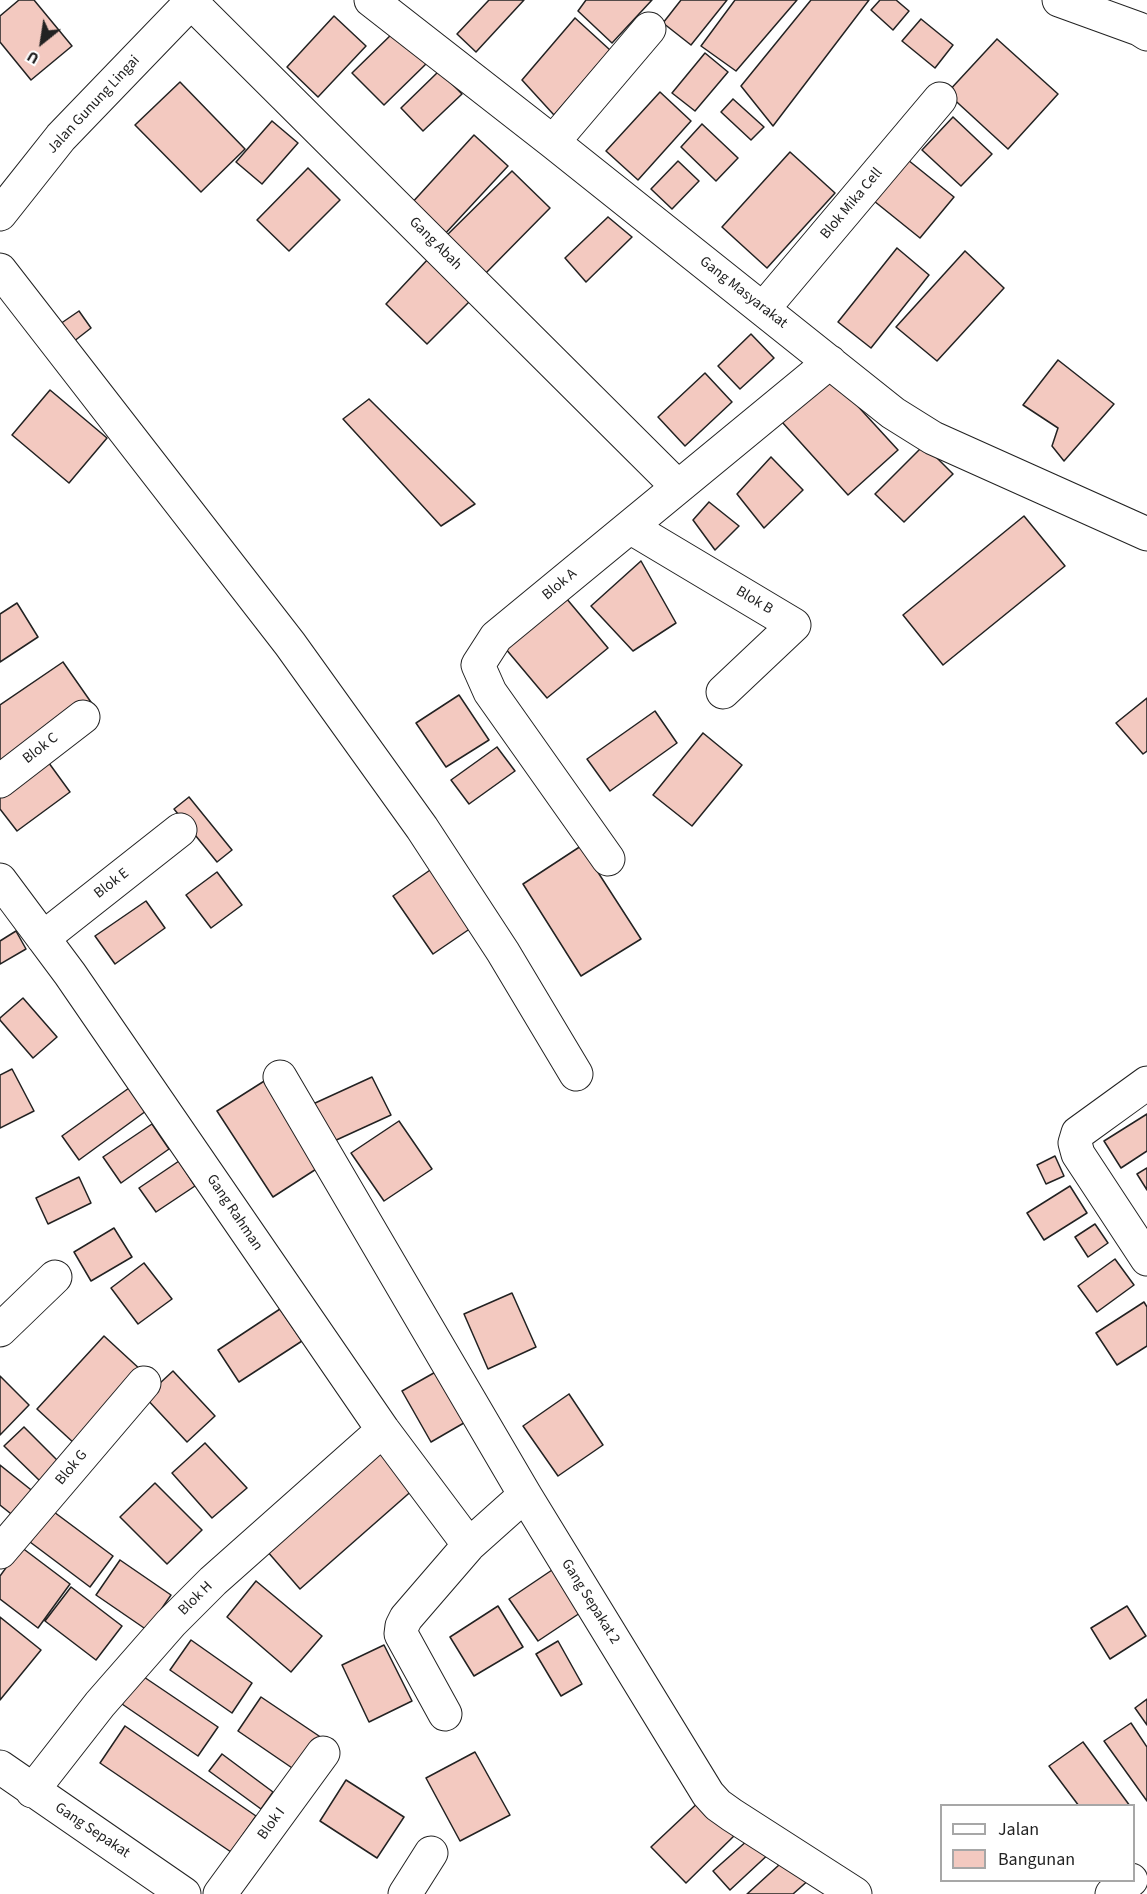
<!DOCTYPE html>
<style>
body{margin:0}
#map{position:relative;width:1147px;height:1894px;overflow:hidden;background:#fff;font-family:"Source Sans 3",sans-serif}
canvas{display:block}
.legend{position:absolute;left:940px;top:1804px;width:195px;height:78px;box-sizing:border-box;background:#fff;border:2px solid #a7a7a7;margin:0;padding:8px 10px;list-style:none;font-size:18px;color:#222}
.legend li{display:flex;align-items:center;gap:12px;height:30px}
.legend b{width:30px;border:2px solid #a7a7a7}
.north{position:absolute;left:12px;top:12px;width:60px;height:60px;-webkit-text-stroke:4px #fff;paint-order:stroke;rotate:210deg;font-size:16px;font-weight:700;line-height:24px;text-align:center;color:#222}
.north::after{content:'';display:block;margin:auto;width:21px;height:27px;background:#222;clip-path:polygon(50% 0,100% 100%,50% 72%,0 100%)}
</style>
<div id="map">
<canvas width="1147" height="1894"></canvas>
<ul class="legend">
<li><b style="height:8px;background:#fff"></b>Jalan</li>
<li><b style="height:16px;background:#f3c9c0"></b>Bangunan</li>
</ul>
<div class="north">U</div>
</div>
<script>
const ctx = document.querySelector('canvas').getContext('2d');
ctx.lineJoin = 'round';
function fillPath(path, color) {
  ctx.fillStyle = color;
  ctx.fill(path, 'evenodd');
}
function poly(rows) {
  const path = new Path2D();
  for (const r of rows) {
    path.moveTo(r[0], r[1]);
    for (let i = 2; i < r.length; i += 2) path.lineTo(r[i], r[i + 1]);
  }
  return path;
}
function strokePath(path, color, width, dash) {
  ctx.strokeStyle = color;
  ctx.lineWidth = width;
  ctx.lineCap = dash ? 'butt' : 'round';
  ctx.setLineDash(dash || []);
  ctx.stroke(path);
}
function label(font, color, halo, rows, align = 'center') {
  ctx.font = font + ' "Source Sans 3",sans-serif';
  ctx.lineWidth = 4.5;
  ctx.setLineDash([]);
  ctx.textBaseline = 'middle';
  ctx.strokeStyle = halo;
  ctx.fillStyle = color;
  for (const [text, x, y, turn = 0] of rows) {
    ctx.save();
    ctx.translate(x, y);
    ctx.rotate((+turn || 0) * Math.PI / 180);
    ctx.textAlign = isNaN(turn) ? turn : align;
    if (halo) ctx.strokeText(text, 0, 0);
    ctx.fillText(text, 0, 0);
    ctx.restore();
  }
}
const building = poly([
 [19,0,34,0,72,46,31,80,0,42,0,16,19,0],
 [489,0,524,0,476,52,457,34,489,0],
 [586,0,652,0,612,43,578,11,586,0],
 [681,0,727,0,691,45,663,23,681,0],
 [735,0,797,0,736,71,701,46,735,0],
 [811,0,869,0,773,126,741,86,811,0],
 [880,0,896,0,909,11,893,30,871,10,880,0],
 [334,16,366,46,318,97,287,67,334,16],
 [575,18,610,50,554,115,522,80,575,18],
 [921,19,953,45,935,68,902,41,921,19],
 [396,30,428,62,384,105,352,73,396,30],
 [997,39,1058,94,1008,149,947,93,997,39],
 [705,53,728,72,695,111,672,93,705,53],
 [439,71,462,94,423,131,401,108,439,71],
 [180,82,245,149,201,192,135,125,180,82],
 [660,92,691,121,638,180,606,151,660,92],
 [733,99,764,127,751,140,721,112,733,99],
 [953,117,992,154,961,186,922,150,953,117],
 [272,121,298,143,262,184,236,162,272,121],
 [702,124,738,158,716,181,681,147,702,124],
 [474,135,508,166,443,236,410,205,474,135],
 [790,152,835,193,767,268,722,227,790,152],
 [908,160,954,197,920,238,874,201,908,160],
 [678,161,699,181,672,209,651,189,678,161],
 [308,168,340,200,289,251,257,220,308,168],
 [512,171,550,208,481,278,442,240,512,171],
 [608,217,632,237,586,282,565,258,608,217],
 [897,248,929,275,871,348,838,322,897,248],
 [965,251,1004,288,937,361,896,327,965,251],
 [429,258,471,300,427,344,386,304,429,258],
 [79,311,91,328,73,342,60,324,79,311],
 [751,334,774,358,740,389,718,366,751,334],
 [1058,360,1114,404,1064,461,1052,446,1058,428,1023,405,1058,360],
 [705,373,732,402,685,446,658,417,705,373],
 [831,377,898,450,848,495,782,422,831,377],
 [50,390,107,438,69,483,12,435,50,390],
 [369,399,475,504,441,526,343,419,369,399],
 [924,445,953,474,904,522,875,494,924,445],
 [771,457,803,490,764,528,737,494,771,457],
 [709,502,739,526,715,550,693,520,709,502],
 [1024,516,1065,566,943,665,903,615,1024,516],
 [641,561,676,623,633,651,591,606,641,561],
 [566,598,608,648,547,698,505,648,566,598],
 [17,603,38,637,0,662,0,614,17,603],
 [63,662,93,705,0,770,0,705,63,662],
 [459,695,489,740,446,767,416,723,459,695],
 [1147,698,1147,751,1143,754,1116,723,1147,698],
 [655,711,677,743,610,791,587,759,655,711],
 [703,733,742,765,692,826,653,795,703,733],
 [497,747,515,771,469,804,451,780,497,747],
 [46,759,70,792,17,831,0,809,0,793,46,759],
 [189,797,232,850,217,862,174,809,189,797],
 [581,846,641,939,581,976,523,884,581,846],
 [433,868,474,926,433,954,393,896,433,868],
 [217,872,242,905,211,928,186,895,217,872],
 [146,901,165,928,115,964,95,936,146,901],
 [16,931,26,949,0,964,0,941,16,931],
 [23,998,57,1037,33,1058,0,1020,0,1018,23,998],
 [12,1069,34,1111,0,1128,0,1075,12,1069],
 [372,1077,391,1115,332,1142,313,1104,372,1077],
 [269,1078,324,1164,273,1197,217,1111,269,1078],
 [129,1088,146,1111,79,1160,62,1136,129,1088],
 [1147,1114,1147,1151,1121,1168,1104,1141,1147,1114],
 [399,1121,432,1169,384,1201,351,1153,399,1121],
 [152,1124,169,1149,121,1183,103,1157,152,1124],
 [1055,1156,1064,1176,1046,1184,1037,1165,1055,1156],
 [179,1161,195,1186,156,1212,139,1188,179,1161],
 [1147,1168,1147,1190,1137,1174,1147,1168],
 [79,1177,91,1203,48,1224,36,1198,79,1177],
 [1070,1186,1087,1213,1044,1240,1027,1213,1070,1186],
 [1095,1224,1108,1243,1088,1257,1075,1237,1095,1224],
 [114,1228,132,1257,91,1281,74,1252,114,1228],
 [1115,1259,1134,1285,1097,1312,1078,1286,1115,1259],
 [144,1263,172,1299,138,1324,111,1288,144,1263],
 [512,1293,536,1347,488,1369,464,1314,512,1293],
 [1144,1302,1147,1307,1147,1346,1117,1365,1096,1333,1144,1302],
 [280,1309,302,1341,239,1382,218,1350,280,1309],
 [104,1336,142,1371,75,1444,37,1409,104,1336],
 [439,1370,469,1420,431,1442,402,1391,439,1370],
 [173,1371,215,1416,187,1442,145,1397,173,1371],
 [0,1376,29,1405,0,1435,0,1376],
 [569,1394,603,1445,558,1476,523,1426,569,1394],
 [24,1427,59,1462,40,1481,4,1446,24,1427],
 [205,1443,247,1488,212,1518,172,1473,205,1443],
 [382,1452,415,1488,300,1589,267,1551,382,1452],
 [0,1465,35,1493,15,1517,0,1505,0,1465],
 [155,1483,202,1530,167,1564,120,1517,155,1483],
 [54,1512,113,1556,90,1587,30,1542,54,1512],
 [21,1547,70,1584,38,1628,0,1599,0,1576,21,1547],
 [120,1560,171,1595,147,1630,96,1595,120,1560],
 [558,1566,586,1609,538,1641,509,1599,558,1566],
 [256,1581,322,1636,291,1672,227,1617,256,1581],
 [71,1587,122,1626,96,1660,45,1621,71,1587],
 [498,1606,523,1647,474,1676,450,1637,498,1606],
 [1127,1606,1146,1636,1110,1659,1091,1628,1127,1606],
 [0,1617,41,1650,0,1700,0,1617],
 [191,1640,252,1683,232,1713,170,1670,191,1640],
 [558,1641,582,1684,561,1696,536,1654,558,1641],
 [384,1645,412,1701,369,1722,342,1665,384,1645],
 [141,1675,218,1727,198,1756,122,1704,141,1675],
 [261,1697,322,1738,298,1772,238,1731,261,1697],
 [1147,1699,1147,1725,1135,1708,1147,1699],
 [1131,1723,1147,1747,1147,1801,1104,1741,1131,1723],
 [125,1726,256,1816,231,1852,100,1763,125,1726],
 [1083,1742,1130,1806,1079,1806,1049,1766,1083,1742],
 [475,1752,510,1815,460,1841,426,1778,475,1752],
 [222,1754,273,1792,261,1809,209,1771,222,1754],
 [346,1780,404,1817,377,1858,320,1821,346,1780],
 [702,1799,736,1834,686,1883,651,1847,702,1799],
 [757,1832,773,1850,730,1890,713,1871,757,1832],
 [790,1855,811,1878,793,1894,747,1894,790,1855]
]);
fillPath(building, '#f3c9c0');
strokePath(building, '#222', 1.5);
const minor = poly([
 [189,0,678,487],
 [371,0,553,142,893,413,933,438,1147,534],
 [1059,0,1139,29,1147,34],
 [553,142,649,29],
 [0,270,290,644,422,828,503,952,576,1074],
 [763,309,940,99],
 [630,527,794,625,723,692],
 [0,781,83,717],
 [608,859,490,692,478,665,496,637,830,362],
 [0,880,70,974,383,1430,469,1545],
 [43,938,180,830],
 [280,1077,525,1495,708,1794,718,1805,732,1815,855,1894],
 [1147,1083,1078,1133,1075,1143,1078,1154,1147,1259],
 [0,1330,55,1277],
 [0,1552,144,1383],
 [445,1714,401,1634,402,1626,406,1618,469,1545,525,1495],
 [0,1767,184,1894],
 [32,1791,100,1704,171,1623,213,1581,383,1430],
 [220,1894,323,1753],
 [405,1894,431,1853],
 [1112,1894,1131,1880]
]);
const tertiary = poly([
 [0,214,61,137,193,0]
]);
strokePath(minor, '#222', 35);
strokePath(tertiary, '#222', 35);
strokePath(minor, '#fff', 33);
strokePath(tertiary, '#fff', 33);
label('15px', '#222', '#fff', [
 ["Jalan Gunung Lingai",94,105,-47],
 ["Blok Mika Cell",852,204,-50],
 ["Gang Abah",435,244,45],
 ["Gang Masyarakat",743,293,38],
 ["Blok A",560,585,-40],
 ["Blok B",754,601,31],
 ["Blok C",41,749,-38],
 ["Blok E",112,884,-38],
 ["Gang Rahman",234,1213,56],
 ["Blok G",72,1468,-50],
 ["Blok H",196,1599,-45],
 ["Gang Sepakat 2",590,1602,58],
 ["Blok I",272,1824,-54],
 ["Gang Sepakat",92,1831,34]
]);
</script>
